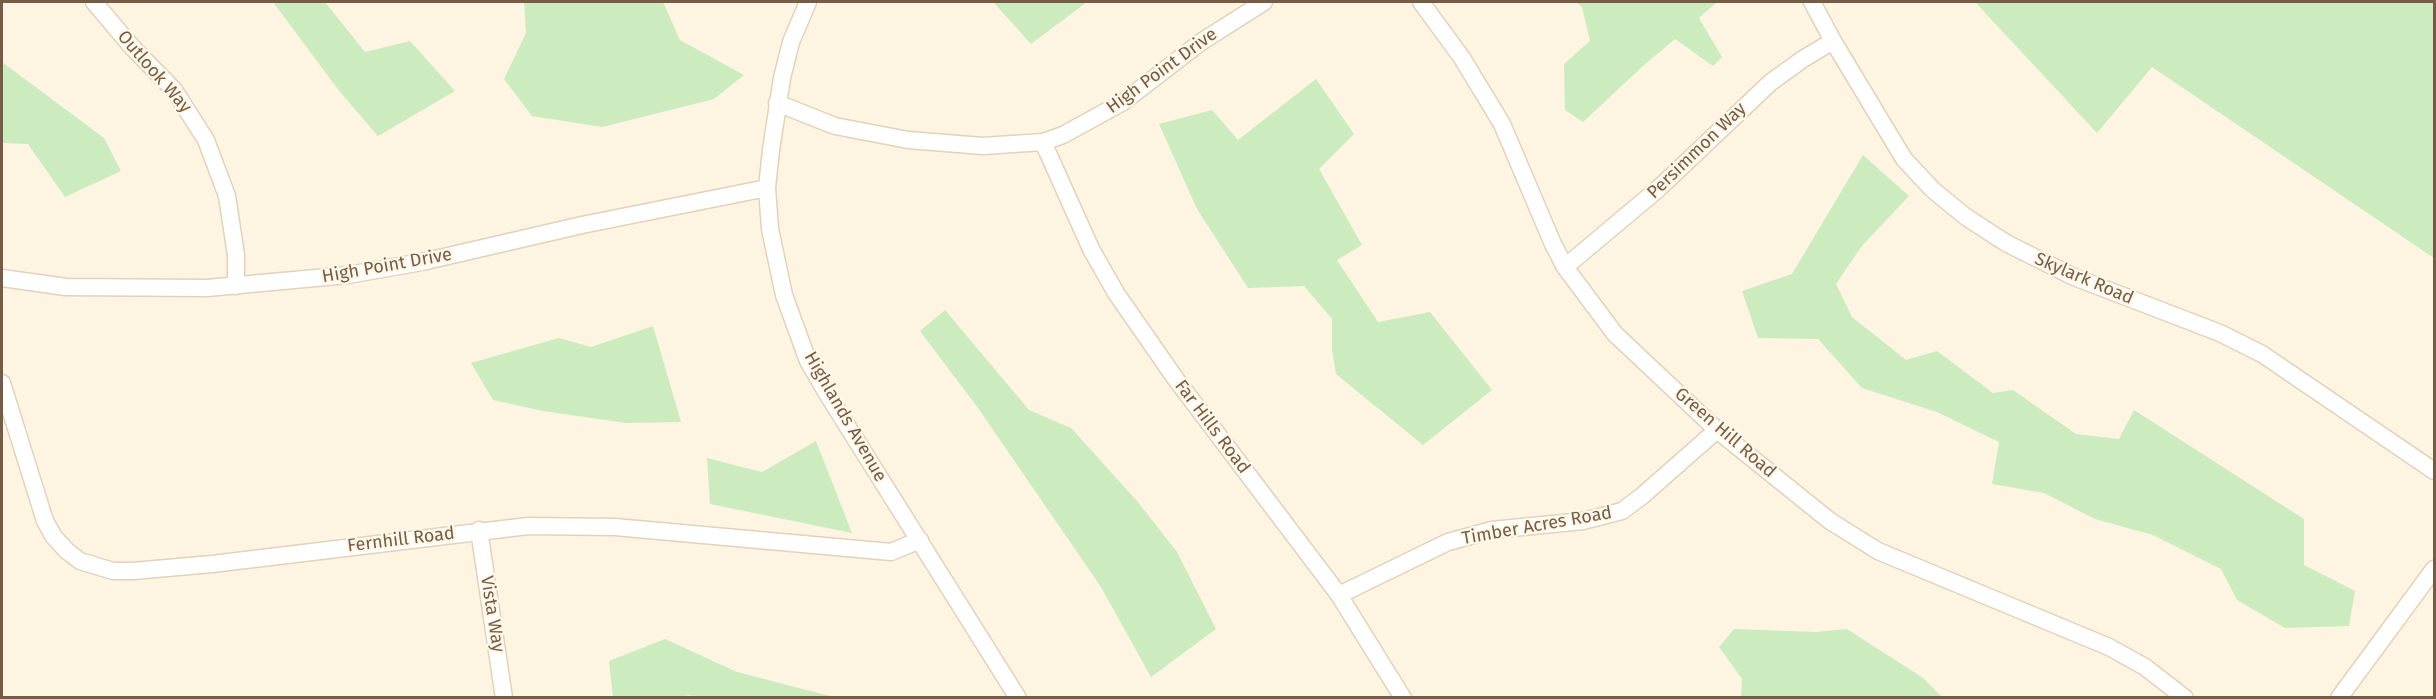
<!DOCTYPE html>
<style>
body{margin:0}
#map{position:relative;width:2436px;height:699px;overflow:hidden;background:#fdf5e1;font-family:"Fira Sans",sans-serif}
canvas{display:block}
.frame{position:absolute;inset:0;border:3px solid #755c47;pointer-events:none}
</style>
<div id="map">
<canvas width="2436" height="699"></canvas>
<div class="frame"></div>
</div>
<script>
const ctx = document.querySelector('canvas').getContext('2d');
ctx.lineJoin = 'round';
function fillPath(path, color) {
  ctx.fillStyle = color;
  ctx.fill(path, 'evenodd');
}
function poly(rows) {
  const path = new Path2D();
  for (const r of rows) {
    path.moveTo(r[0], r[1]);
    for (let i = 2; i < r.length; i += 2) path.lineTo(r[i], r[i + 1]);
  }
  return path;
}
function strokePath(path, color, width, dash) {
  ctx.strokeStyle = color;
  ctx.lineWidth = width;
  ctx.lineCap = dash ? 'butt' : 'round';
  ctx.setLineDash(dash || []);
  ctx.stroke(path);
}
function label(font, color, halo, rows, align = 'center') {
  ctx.font = font + ' "Fira Sans",sans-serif';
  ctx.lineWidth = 4.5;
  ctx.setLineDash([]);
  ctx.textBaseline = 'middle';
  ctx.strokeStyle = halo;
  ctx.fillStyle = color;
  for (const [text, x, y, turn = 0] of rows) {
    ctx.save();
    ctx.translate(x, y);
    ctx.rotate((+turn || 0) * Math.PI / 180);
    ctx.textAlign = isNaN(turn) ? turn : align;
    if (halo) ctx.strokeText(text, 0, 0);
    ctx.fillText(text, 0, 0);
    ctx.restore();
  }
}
fillPath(poly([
 [273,2,325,2,365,52,410,41,455,91,378,136,340,92],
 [524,2,663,2,680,40,744,75,714,99,602,127,532,116,504,79,526,33],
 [994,2,1087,2,1031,44,995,4],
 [1576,2,1717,2,1699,18,1722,57,1713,66,1675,39,1644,65,1583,122,1565,110,1564,64,1590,41,1582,7],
 [1975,2,2434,2,2434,258,2152,67,2097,133],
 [2,62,104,138,121,171,65,197,28,144,2,143],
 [1316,79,1354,134,1319,169,1362,245,1337,260,1378,322,1430,312,1492,390,1423,445,1336,374,1332,350,1332,319,1304,286,1248,288,1197,209,1159,124,1212,110,1238,140],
 [1863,155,1909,196,1861,247,1836,284,1852,317,1906,360,1937,351,1993,393,2013,390,2076,434,2119,439,2134,410,2304,519,2304,565,2355,591,2349,626,2285,628,2237,600,2221,569,2153,535,2095,519,2044,493,1992,484,1999,442,1937,412,1862,388,1818,339,1758,338,1742,291,1792,274],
 [945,310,1029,410,1071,428,1137,501,1177,552,1216,629,1151,677,1101,587,978,408,920,331],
 [653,326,681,422,626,423,543,411,493,400,471,363,559,338,591,347],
 [816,441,852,533,710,504,707,458,762,472],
 [1734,629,1816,632,1847,629,1923,678,1942,697,1741,697,1742,679,1719,647],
 [665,639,737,672,834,697,701,698,688,695,681,698,613,697,609,661]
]), '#ccebbf');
const minor = poly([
 [94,2,132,47,174,90,206,140,227,196,236,255,236,286],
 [808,2,791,42,782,78,771,150,767,188,770,229,784,295,808,361,826,392,1018,698],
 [1421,2,1462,58,1502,124,1553,244,1565,267,1615,334,1717,430,1830,521,1878,551,2109,647,2145,667,2185,698],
 [1812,2,1833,41,1904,159,1933,190,1966,217,2006,243,2074,277,2220,333,2262,354,2434,471],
 [777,103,835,126,908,140,983,146,1043,142,1063,135,1123,102,1201,42,1264,2],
 [1043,142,1091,249,1116,293,1175,378,1339,595,1403,698],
 [1565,267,1658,189,1771,82,1803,59,1833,41],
 [2,278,66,287,207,288,348,275,422,262,582,225,767,188],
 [2,383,45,521,54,537,67,551,80,561,113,571,133,571,212,564,528,526,615,527,891,552,920,540],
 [479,530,504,698],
 [1339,595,1448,542,1492,530,1583,521,1622,511,1642,496,1717,430],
 [2339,698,2434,569]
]);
strokePath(minor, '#e2d2bc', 19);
strokePath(minor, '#fff', 16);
label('18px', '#755c47', '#fff8e8', [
 ["High Point Drive",1162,71,-36],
 ["Outlook Way",154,72,49],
 ["Persimmon Way",1697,151,-44],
 ["High Point Drive",387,266,-10],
 ["Skylark Road",2084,279,23],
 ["Highlands Avenue",845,417,60],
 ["Far Hills Road",1212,427,53],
 ["Green Hill Road",1725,433,41],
 ["Timber Acres Road",1537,526,-10],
 ["Fernhill Road",401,540,-7],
 ["Vista Way",492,614,81]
]);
</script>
